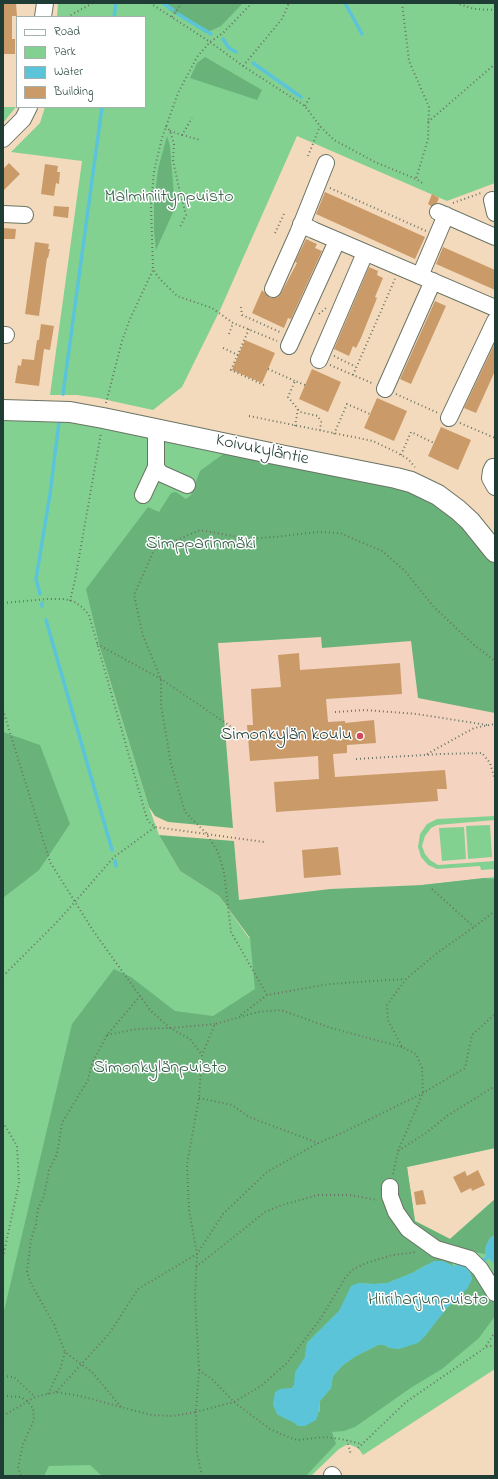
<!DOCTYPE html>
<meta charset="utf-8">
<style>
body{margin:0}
#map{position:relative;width:498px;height:1479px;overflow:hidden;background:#f4dabc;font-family:"Indie Flower",sans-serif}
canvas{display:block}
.frame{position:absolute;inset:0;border:4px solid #1f3d34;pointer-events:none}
.legend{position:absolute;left:16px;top:16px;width:130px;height:92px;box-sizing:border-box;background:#fff;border:1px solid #a5b1ae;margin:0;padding:5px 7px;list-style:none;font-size:12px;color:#1f3d34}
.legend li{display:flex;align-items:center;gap:8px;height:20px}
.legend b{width:20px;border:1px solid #a5b1ae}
</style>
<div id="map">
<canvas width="498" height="1479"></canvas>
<div class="frame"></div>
<ul class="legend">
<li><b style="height:5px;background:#fff"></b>Road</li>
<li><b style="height:11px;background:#82d191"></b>Park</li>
<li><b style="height:11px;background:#5cc4d9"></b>Water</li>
<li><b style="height:11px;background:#ca9b68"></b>Building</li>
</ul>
</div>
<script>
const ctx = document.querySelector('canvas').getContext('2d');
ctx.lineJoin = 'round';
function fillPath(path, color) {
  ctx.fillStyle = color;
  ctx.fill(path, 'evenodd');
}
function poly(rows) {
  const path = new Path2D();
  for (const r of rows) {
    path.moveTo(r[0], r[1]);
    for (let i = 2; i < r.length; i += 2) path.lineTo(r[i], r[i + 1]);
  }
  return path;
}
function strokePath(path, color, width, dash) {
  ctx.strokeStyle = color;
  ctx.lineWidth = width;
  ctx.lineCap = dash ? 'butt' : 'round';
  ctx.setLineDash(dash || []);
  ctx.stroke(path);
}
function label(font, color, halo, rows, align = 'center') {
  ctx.font = font + ' "Indie Flower",sans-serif';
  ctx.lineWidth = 3;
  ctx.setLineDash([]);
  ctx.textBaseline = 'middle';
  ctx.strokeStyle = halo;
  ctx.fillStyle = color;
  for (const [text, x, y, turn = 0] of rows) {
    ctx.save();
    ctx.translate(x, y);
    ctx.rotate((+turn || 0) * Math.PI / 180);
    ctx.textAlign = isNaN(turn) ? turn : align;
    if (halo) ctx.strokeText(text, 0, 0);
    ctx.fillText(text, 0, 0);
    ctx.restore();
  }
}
fillPath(poly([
 [495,630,495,877,422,885,330,889,239,900,218,643,313,637]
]), '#f4d3c1');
fillPath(poly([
 [58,3,495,3,495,183,447,201,297,136,221,308,182,387,153,410,98,398,77,395,50,395,82,161,11,152,40,123,45,107,145,107,145,17,57,17],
 [3,107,16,107,3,123],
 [58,416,230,449,495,563,313,637,218,643,100,648,149,807,159,835,180,871,219,896,249,938,422,885,495,877,495,1148,407,1167,415,1221,450,1239,495,1199,495,1369,363,1455,358,1448,348,1444,339,1449,311,1476,3,1476,3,420],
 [495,816,495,820,437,825,431,828,425,836,422,846,425,854,430,860,438,865,495,861,495,869,481,870,480,866,437,869,428,865,421,857,418,847,420,834,427,824,437,819],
 [490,825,492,857,468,859,466,826],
 [464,827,466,859,442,861,439,828]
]), '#82d191');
fillPath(poly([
 [164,3,243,3,221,26,206,33,169,10],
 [205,57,262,90,257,100,190,78,197,63],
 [167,136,170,146,175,208,156,250,154,232,154,204,158,169],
 [230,449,409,489,443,507,490,555,495,563,495,713,418,698,411,641,322,648,321,637,218,643,233,828,168,822,155,816,149,807,100,648,86,589,148,507,159,512,171,493,176,492,186,499,191,495,200,471],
 [3,732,40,745,70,824,39,870,3,898],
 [159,835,234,841,239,900,330,889,422,885,484,878,495,879,495,1148,407,1167,415,1221,450,1239,495,1199,495,1235,490,1238,486,1246,485,1254,453,1248,450,1258,453,1266,443,1261,426,1265,412,1273,387,1283,374,1284,358,1283,339,1311,307,1343,305,1357,294,1385,292,1388,280,1390,273,1404,277,1414,295,1423,298,1426,320,1411,320,1401,331,1388,333,1376,343,1365,356,1356,378,1345,384,1345,390,1348,399,1349,425,1336,439,1317,447,1308,460,1297,472,1279,470,1272,475,1271,495,1304,495,1316,479,1338,442,1369,412,1387,355,1427,344,1431,332,1432,336,1444,306,1476,102,1476,90,1465,49,1466,44,1476,3,1476,3,1315,72,1024,114,969,131,977,175,1011,213,1016,255,989,250,938,219,896,180,871]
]), '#69b37b');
fillPath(poly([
 [495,1235,495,1265,485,1254,486,1246,490,1238],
 [434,1261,443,1261,453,1266,461,1263,467,1264,472,1279,467,1289,447,1308,425,1336,418,1343,399,1349,390,1348,384,1345,378,1345,356,1356,343,1365,333,1376,331,1388,320,1401,318,1415,316,1420,305,1426,298,1426,295,1423,280,1416,277,1414,273,1404,275,1392,280,1389,292,1388,294,1385,295,1372,305,1357,307,1343,339,1311,351,1286,358,1283,374,1284,387,1283,412,1273]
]), '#5cc4d9');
strokePath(poly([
 [163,3,173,10],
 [345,3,362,34],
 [178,14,211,34],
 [114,17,116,3],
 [223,39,229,48,236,52],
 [253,63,301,97],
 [63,394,102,107],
 [40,594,36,579,50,494,59,422],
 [42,603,42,606],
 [46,620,112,850],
 [115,861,116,866],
 [480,1262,488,1257]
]), '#5cc4d9', 3.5);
fillPath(poly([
 [3,3,16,3,17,16,12,16,12,39,15,39,15,54,3,54],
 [9,163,20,174,3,191,3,169],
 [45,164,58,166,57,172,60,172,59,184,56,183,54,196,41,194],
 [325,192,425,237,415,259,316,214],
 [432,194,439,198,437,203,431,206,428,204],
 [54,206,69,207,68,218,53,216],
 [3,228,16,229,15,239,3,239],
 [306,239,317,244,315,248,322,251,291,319,288,318,284,328,252,313,262,290,270,298,274,298,278,297,281,293,297,263,295,262],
 [35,242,49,244,48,249,50,249,48,258,47,258,39,316,25,314],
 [443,247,495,270,495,290,436,264],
 [369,267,378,271,377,275,383,278,375,297,377,298,361,338,356,348,353,346,349,356,334,349],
 [435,301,446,306,411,384,400,379],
 [41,324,54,326,50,350,44,349,39,386,15,383,18,365,21,366,22,359,34,360,37,340,39,340],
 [245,340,275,353,262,383,232,370],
 [495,343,495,371,476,413,464,408],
 [312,369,341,382,328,412,299,399],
 [377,398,407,411,394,441,364,428],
 [441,427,471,440,458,470,428,456],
 [299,653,300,670,400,663,402,694,326,699,328,722,345,721,345,723,374,720,376,743,347,745,347,753,333,754,335,777,445,770,447,789,437,789,438,801,276,812,274,782,319,779,318,756,250,761,247,725,253,725,251,689,281,687,278,655],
 [338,847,341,875,304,878,302,850],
 [478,1170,485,1185,472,1191,471,1188,461,1193,453,1177,465,1171,467,1176],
 [423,1190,426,1204,416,1205,414,1192]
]), '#ca9b68');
const minor = poly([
 [43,17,45,3],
 [3,139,23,119,29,107],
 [492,200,495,213],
 [438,212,495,237],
 [3,214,25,215],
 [301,224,313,230,495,308],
 [420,276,446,215],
 [273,289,298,233,326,163],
 [3,335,6,335],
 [289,346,337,241],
 [319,360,365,253],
 [385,389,433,281],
 [449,418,495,321],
 [156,467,160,473,187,485],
 [495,467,493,467,491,471,490,478,495,487],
 [143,495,156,467,156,429],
 [390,1187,390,1196,396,1212,408,1229,436,1249,470,1259,480,1269,495,1293],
 [332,1475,333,1476]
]);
const major = poly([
 [3,410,70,412,103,418,270,453,396,478,411,482,438,495,458,510,470,521,495,552]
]);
strokePath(minor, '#6a7464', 18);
strokePath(major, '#6a7464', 22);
strokePath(poly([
 [150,3,210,42,243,66,305,106,320,126,334,140,375,162,416,179,424,184],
 [252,3,223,33,210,42,197,57,178,93,162,138,154,171,151,206,153,269,159,278,177,296,212,308,233,323,277,341],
 [402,3,409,61,429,107,428,139,416,179],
 [456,3,474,9,495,10],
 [67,17,93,3],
 [172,17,182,3],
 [243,66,282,19,289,3],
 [305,106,310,97],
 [428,122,495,64],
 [166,126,170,131,174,144,173,160,178,184,186,215,180,227],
 [170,131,182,135,192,118],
 [182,135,200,140],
 [308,156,320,126],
 [330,188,426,231],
 [453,203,481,193],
 [275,233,284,214,283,212],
 [241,307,242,315,280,332],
 [319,314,326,308],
 [249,329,231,370,266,386],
 [229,334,233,323],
 [223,348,238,355],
 [334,356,356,367],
 [330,365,374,384],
 [268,369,295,381],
 [353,375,395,279],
 [305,385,295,381,288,397,300,412,318,416,321,422,320,431],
 [396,394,438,413],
 [106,403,122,341,130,319,153,270],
 [249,416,373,441,396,452,408,459,415,467],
 [460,423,495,438],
 [295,426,298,409],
 [334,434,347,404,370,414],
 [401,455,411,432,434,443],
 [70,601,75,580,101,433],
 [3,603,48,599,64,599,73,601,82,607,89,615,145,812,148,821,155,827,264,842],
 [97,644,161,679,236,730],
 [3,710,50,862,92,929,150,1010,170,1028,190,1039,202,1055],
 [335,712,365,710,417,714,487,725],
 [427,754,474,728,495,724],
 [356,759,441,754,482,753,490,763,495,780],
 [432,889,474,927],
 [3,976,59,920,114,857,155,827],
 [267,995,231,932,224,872,218,852,206,833,185,812,171,764,161,705,161,679,143,636,134,595,154,550,200,530,248,539,274,537,318,532,340,533,382,551,405,571,434,607,474,645,495,661],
 [241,1015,267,995,329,984,405,979],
 [107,1035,137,1029,170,1028,215,1024],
 [199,1098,232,1105,249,1117,318,1143,342,1133,423,1093,465,1068,472,1035,495,1014],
 [3,1122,17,1146,19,1183,3,1257],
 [398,1151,423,1093,422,1068,416,1054,402,1047,388,1020,387,1005,406,979,437,953,474,927,495,911],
 [393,1174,398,1151,426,1133,447,1116,495,1086],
 [196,1267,265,1212,282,1205,318,1195,350,1195,377,1200],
 [486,1346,495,1332],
 [199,1370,213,1380,234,1402,261,1386,287,1363,321,1318,345,1278,352,1270,366,1263,393,1255,417,1252],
 [3,1376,14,1377,35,1397],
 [56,1392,109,1334,138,1289,197,1254,223,1214,267,1172,318,1143],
 [48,1394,60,1369,65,1352],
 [3,1396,20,1397,27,1401,33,1408,34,1420,23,1444,18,1468,21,1476],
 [121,1407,92,1372,65,1352,54,1324,30,1282,27,1271,31,1240,36,1224,38,1209,44,1196,49,1170,57,1154,62,1123,88,1080,92,1063,107,1035,140,996],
 [3,1416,35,1397,56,1392,80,1396,151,1415,173,1416,196,1412,199,1370,195,1296,197,1254,189,1210,187,1164,199,1098,202,1055,215,1024,258,1012,281,1010,331,1028,402,1047],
 [347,1440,351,1455],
 [358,1448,406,1402,486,1347,495,1345],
 [202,1476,197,1453,196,1412,234,1402,270,1429,290,1438,298,1440,324,1437,341,1439,361,1444]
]), '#6a7464', 2, [1, 3]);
strokePath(minor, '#fff', 16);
strokePath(major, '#fff', 20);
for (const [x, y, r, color] of [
 [360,736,4,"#d1495b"]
]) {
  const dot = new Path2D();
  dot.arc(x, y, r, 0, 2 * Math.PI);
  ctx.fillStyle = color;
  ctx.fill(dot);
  strokePath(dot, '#fff', 1.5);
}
label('18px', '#38624b', '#fff', [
 ["Malminiitynpuisto",169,198],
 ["Simpparinmäki",201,545],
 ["Simonkylänpuisto",160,1069],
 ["Hiiriharjunpuisto",428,1301]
]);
label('18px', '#1f3d34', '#fff', [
 ["Koivukyläntie",262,451,12]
]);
label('18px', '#1f3d34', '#fff', [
 ["Simonkylän koulu",352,736]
], 'right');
</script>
